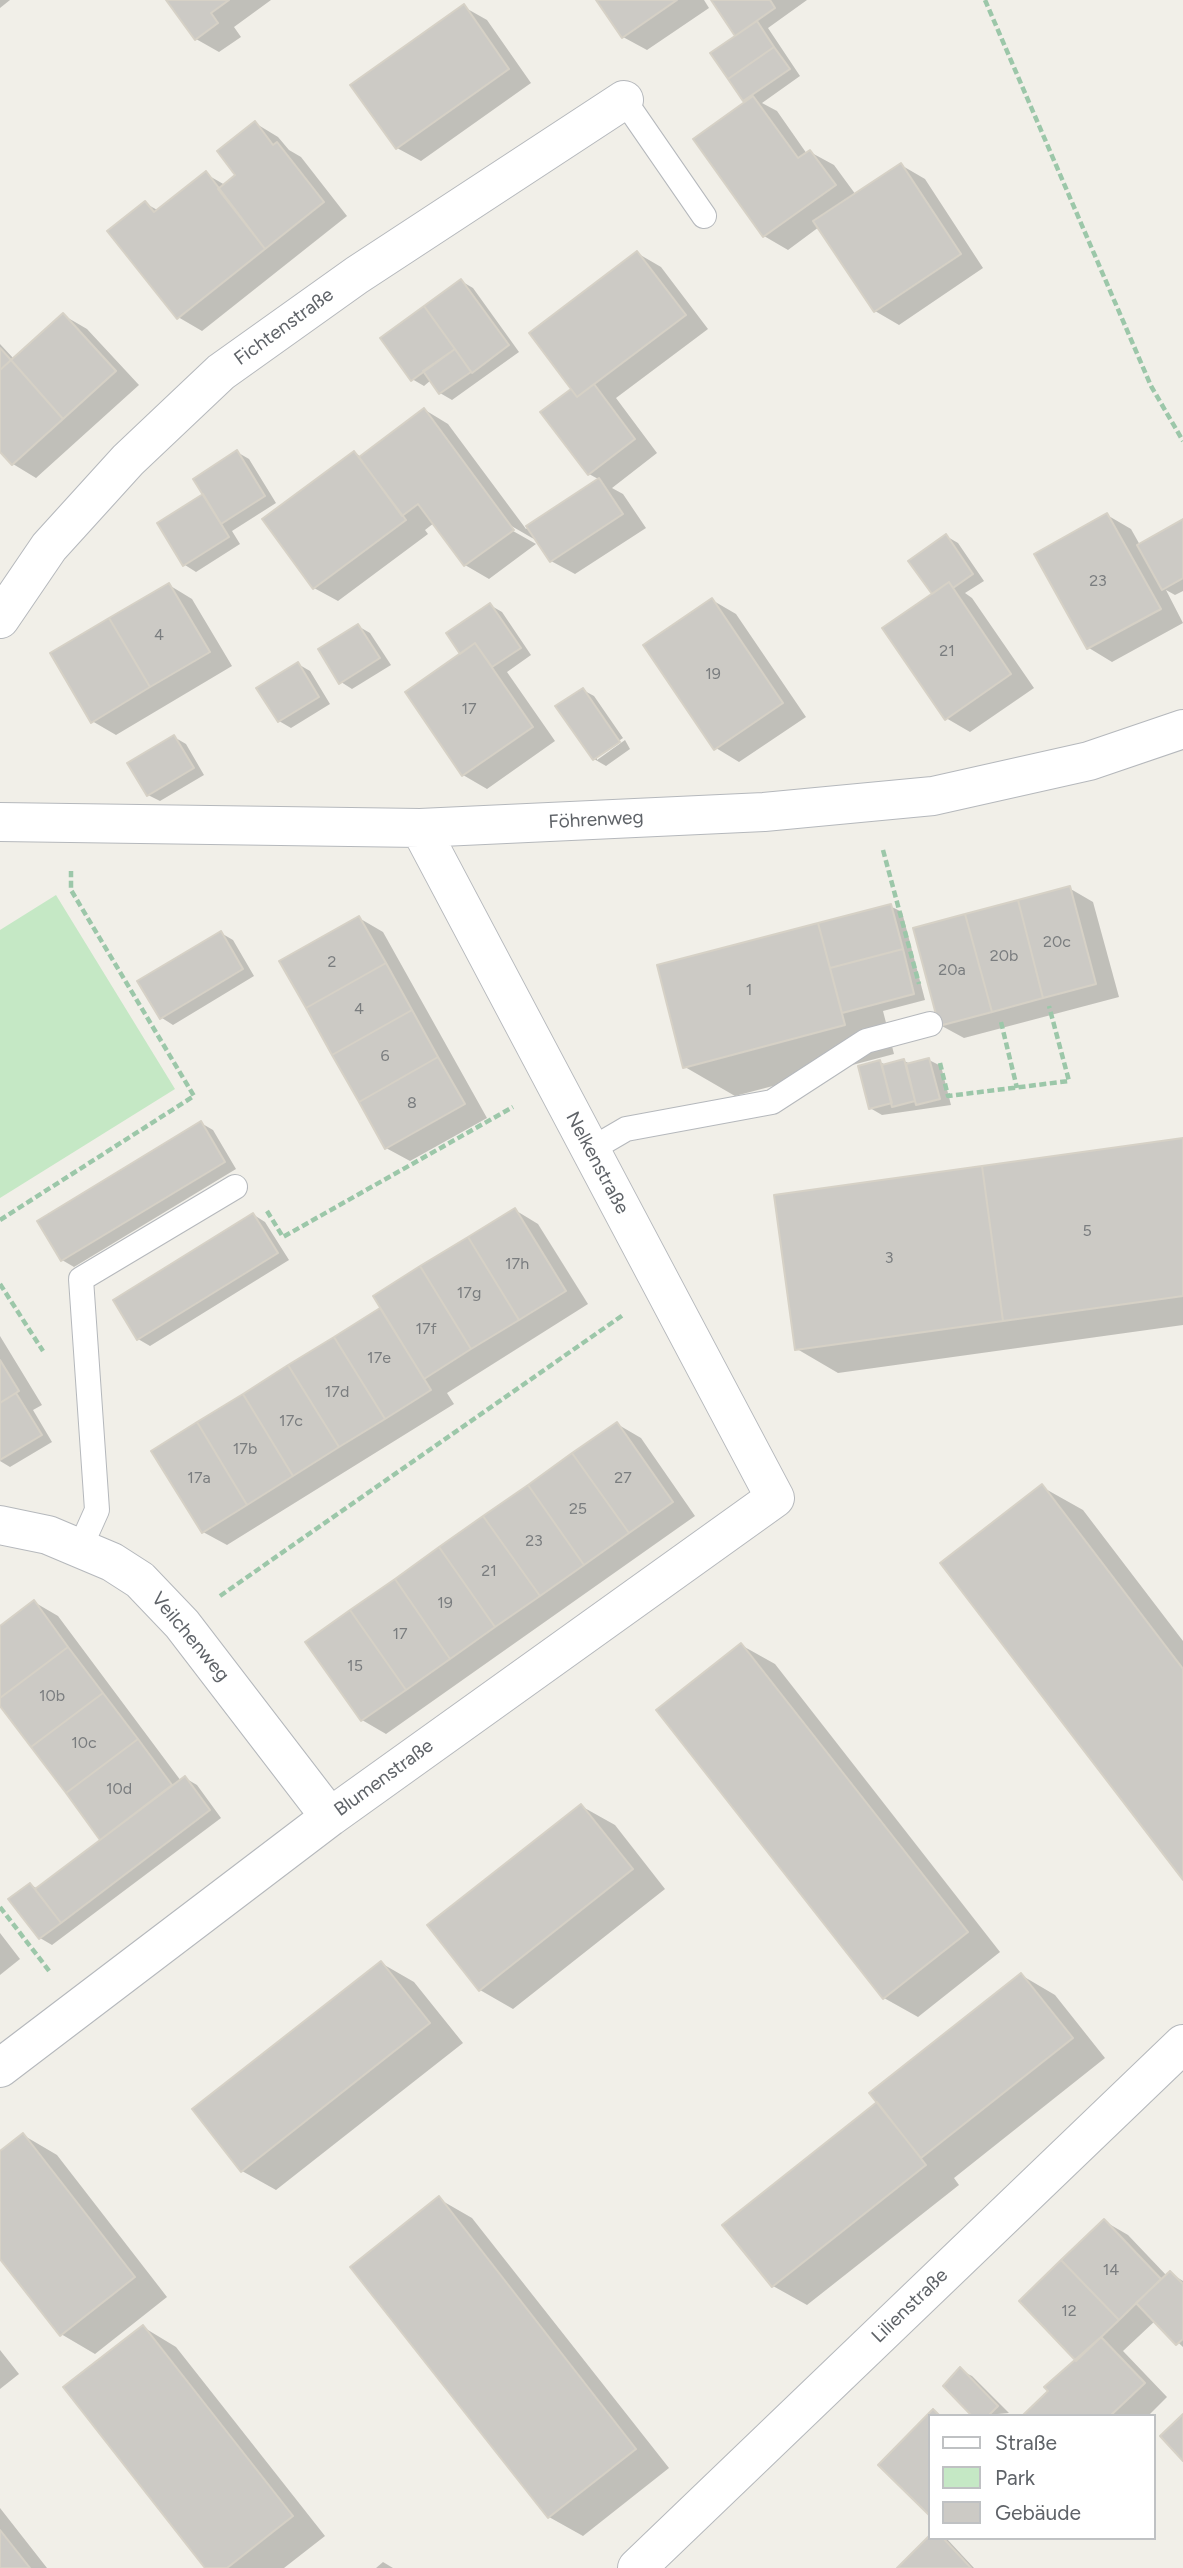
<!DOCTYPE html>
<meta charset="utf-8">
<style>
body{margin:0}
#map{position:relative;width:1183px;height:2568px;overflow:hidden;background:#f1efe8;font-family:Figtree,sans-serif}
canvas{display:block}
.legend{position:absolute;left:928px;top:2414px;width:228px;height:126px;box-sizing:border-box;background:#fff;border:2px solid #bfc1c3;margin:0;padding:9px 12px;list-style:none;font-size:21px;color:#5f6368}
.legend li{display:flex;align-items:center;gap:14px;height:35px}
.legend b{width:35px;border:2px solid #bfc1c3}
</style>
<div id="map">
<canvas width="1183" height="2568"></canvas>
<ul class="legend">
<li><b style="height:9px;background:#fff"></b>Straße</li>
<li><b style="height:19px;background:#c5e8c5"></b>Park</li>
<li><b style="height:19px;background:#cccac5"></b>Gebäude</li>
</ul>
</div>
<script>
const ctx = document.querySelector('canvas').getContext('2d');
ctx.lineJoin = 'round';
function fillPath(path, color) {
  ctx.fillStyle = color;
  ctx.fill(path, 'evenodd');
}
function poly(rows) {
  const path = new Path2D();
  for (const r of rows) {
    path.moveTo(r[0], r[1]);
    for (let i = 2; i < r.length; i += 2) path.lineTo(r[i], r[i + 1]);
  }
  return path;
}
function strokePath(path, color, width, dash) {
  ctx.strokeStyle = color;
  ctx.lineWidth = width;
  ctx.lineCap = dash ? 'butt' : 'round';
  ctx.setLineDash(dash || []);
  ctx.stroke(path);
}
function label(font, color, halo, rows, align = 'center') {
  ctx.font = font + ' Figtree,sans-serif';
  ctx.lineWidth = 5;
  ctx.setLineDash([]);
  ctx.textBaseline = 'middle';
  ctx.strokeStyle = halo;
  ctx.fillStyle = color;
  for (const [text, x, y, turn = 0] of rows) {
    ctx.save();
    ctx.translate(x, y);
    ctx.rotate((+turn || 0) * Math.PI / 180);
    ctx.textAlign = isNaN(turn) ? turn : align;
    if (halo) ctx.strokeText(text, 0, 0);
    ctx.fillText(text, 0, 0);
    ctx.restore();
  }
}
fillPath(poly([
 [56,895,175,1089,0,1198,0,930]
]), '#c5e8c5');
fillPath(poly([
 [0,0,10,0,0,8],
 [168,0,271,0,234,27,241,37,219,52,196,39],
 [598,0,704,0,709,8,647,50,623,37],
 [713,0,807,0,768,28,800,76,762,103,777,111,807,154,810,152,834,165,856,195,901,165,925,179,983,268,899,325,875,311,819,227,788,250,764,236,737,36],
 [464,7,487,20,531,83,421,161,397,148],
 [255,123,278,137,289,150,301,157,347,216,202,331,178,317,145,203,159,211,206,174,225,185,238,175],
 [637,253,661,267,708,329,616,398,657,453,612,488,623,494,646,528,575,574,551,561,539,542,508,524,506,527,536,544,489,579,465,565,434,523,425,530,428,534,338,601,314,588,355,453,361,457,425,410,448,424,526,529,600,480,589,474,543,412,573,389],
 [461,281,473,288,519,352,452,400,440,393,431,380,424,386,412,379],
 [63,315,87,329,139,385,36,478,13,464,0,449,0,344,14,359],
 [237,452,249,459,276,503,232,531,240,544,196,572,185,565,206,495],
 [1107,515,1131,529,1140,545,1183,521,1183,591,1175,595,1166,590,1183,623,1112,662,1089,648],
 [946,536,958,543,984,581,965,593,972,598,1034,688,970,732,946,718,934,594],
 [169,585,192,599,232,666,116,735,92,721],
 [712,600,736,614,806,717,739,762,716,748],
 [490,605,502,612,531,655,507,672,555,741,487,789,463,775,462,654],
 [358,626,370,633,391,665,352,689,341,682],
 [298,664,310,671,330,704,291,728,279,721],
 [583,690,594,696,623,738,597,756,597,760,625,740,630,749,606,766,594,759,558,707],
 [174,737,186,744,204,775,160,801,148,795],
 [1069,888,1093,902,1119,997,964,1038,940,1025],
 [890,906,902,912,925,1000,883,1011,894,1054,735,1096,685,1067,659,966],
 [359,918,383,932,487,1118,410,1161,386,1148],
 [221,933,233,940,254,976,173,1025,162,1018],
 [929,1060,941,1066,951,1105,882,1115,870,1108,880,1062,886,1065,904,1061,911,1064],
 [201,1123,213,1130,236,1169,74,1267,62,1260],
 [1183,1140,1183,1325,838,1373,797,1349],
 [515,1210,538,1224,588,1304,447,1393,454,1404,227,1545,203,1532,153,1452,383,1309],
 [254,1215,265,1222,289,1260,150,1346,138,1339],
 [0,1336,42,1405,33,1410,52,1442,10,1467,0,1461],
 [617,1424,641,1438,695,1516,386,1734,362,1720],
 [1042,1487,1083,1510,1183,1641,1183,1878],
 [34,1602,58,1616,181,1781,185,1778,197,1785,221,1818,52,1945,40,1938,31,1885,38,1889,103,1840,0,1703,0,1628],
 [741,1645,775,1664,1000,1952,918,2017,884,1998],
 [581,1806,615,1825,665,1889,513,2009,480,1990],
 [0,1933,20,1959,0,1975],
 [381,1963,414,1982,463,2043,276,2190,242,2171],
 [1021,1975,1055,1995,1105,2058,954,2178,959,2185,807,2305,773,2286,880,2103],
 [23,2135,57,2155,167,2297,95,2354,61,2334,0,2256,0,2154],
 [439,2199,472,2218,669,2468,583,2536,549,2517],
 [1104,2221,1128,2235,1167,2276,1170,2273,1183,2281,1183,2347,1155,2321,1123,2351,1167,2397,1148,2416,1025,2416,1051,2392,1076,2359],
 [143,2327,176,2347,325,2536,284,2568,207,2568],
 [0,2350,19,2374,0,2389],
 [960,2370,972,2376,1009,2413,975,2416],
 [933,2411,941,2416,929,2416,929,2513,880,2465],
 [0,2508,47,2568,0,2568],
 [929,2538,947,2539,974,2568,899,2568],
 [383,2562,393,2568,376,2568]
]), '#0003');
const building = poly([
 [166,0,229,0,211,13,218,23,195,40,166,0],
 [596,0,677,0,622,38,596,0],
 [711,0,770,0,775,8,735,36,711,0],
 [464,4,509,69,396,149,350,85,464,4],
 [757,21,774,47,728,79,710,53,757,21],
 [774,47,790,69,743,101,728,79,774,47],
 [753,96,798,158,810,150,836,185,763,237,693,139,753,96],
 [255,121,273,145,277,142,324,202,265,249,218,189,235,175,217,151,255,121],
 [901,163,961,254,874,312,813,221,901,163],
 [206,171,265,249,177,319,107,231,145,201,154,212,206,171],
 [637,251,686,315,577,397,529,333,637,251],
 [461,279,509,345,472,373,424,306,461,279],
 [424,306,455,349,411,381,380,338,424,306],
 [63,313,116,371,63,419,11,360,63,313],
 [0,348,11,360,0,370,0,348],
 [455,349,471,372,439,394,423,371,455,349],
 [11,360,63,419,12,465,0,452,0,370,11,360],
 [594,384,635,439,588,475,540,412,571,389,577,397,594,384],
 [424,408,514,530,464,566,418,504,402,516,359,457,424,408],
 [237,450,265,496,221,524,193,479,237,450],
 [354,451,406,520,313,589,262,519,354,451],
 [599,478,623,514,550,562,526,526,599,478],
 [203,494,229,537,183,566,157,523,203,494],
 [1107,513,1161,609,1087,649,1034,554,1107,513],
 [1183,519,1183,578,1162,590,1137,545,1183,519],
 [946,534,973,574,953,588,949,582,932,594,908,561,946,534],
 [949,582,1011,674,945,720,882,628,949,582],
 [169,583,210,652,150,687,109,618,169,583],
 [712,598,783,703,714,750,643,645,712,598],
 [490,603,521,648,492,667,475,643,460,654,446,633,490,603],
 [109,618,150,687,91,723,50,653,109,618],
 [358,624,380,658,339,684,318,649,358,624],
 [475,643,533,727,462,776,405,692,475,643],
 [298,662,319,697,278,722,256,688,298,662],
 [583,688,620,742,593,760,555,706,583,688],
 [174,735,194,768,147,796,127,763,174,735],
 [1070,886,1096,984,1043,998,1018,900,1070,886],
 [1018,900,1043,998,992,1012,965,914,1018,900],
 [891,904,903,949,830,968,818,923,891,904],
 [965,914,992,1012,939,1026,913,928,965,914],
 [359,916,386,963,306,1008,279,961,359,916],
 [818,923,845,1025,683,1068,657,965,818,923],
 [221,931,243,969,160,1019,137,981,221,931],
 [903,949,914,994,842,1013,830,968,903,949],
 [386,963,412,1010,332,1055,306,1008,386,963],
 [412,1010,438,1057,359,1102,332,1055,412,1010],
 [438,1057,465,1104,385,1149,359,1102,438,1057],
 [929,1058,940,1099,916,1105,906,1064,929,1058],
 [904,1059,915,1101,892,1107,882,1065,904,1059],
 [880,1060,892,1103,869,1109,858,1066,880,1060],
 [201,1121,225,1162,61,1261,37,1221,201,1121],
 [1183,1138,1183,1296,1003,1321,982,1166,1183,1138],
 [982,1166,1003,1321,795,1350,774,1195,982,1166],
 [515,1208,566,1291,519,1320,468,1237,515,1208],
 [253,1213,278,1253,137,1340,113,1300,253,1213],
 [468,1237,519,1320,471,1349,420,1266,468,1237],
 [420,1266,471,1349,424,1379,373,1296,420,1266],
 [380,1308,431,1390,385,1419,334,1337,380,1308],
 [334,1337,385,1419,339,1447,288,1365,334,1337],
 [0,1360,19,1391,0,1403,0,1360],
 [288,1365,339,1447,293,1476,243,1394,288,1365],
 [16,1393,42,1435,0,1460,0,1403,16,1393],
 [243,1394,293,1476,247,1505,197,1422,243,1394],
 [197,1422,247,1505,202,1533,151,1451,197,1422],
 [617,1422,673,1502,629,1533,572,1453,617,1422],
 [572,1453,629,1533,584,1565,528,1485,572,1453],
 [1042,1484,1183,1669,1183,1880,940,1563,1042,1484],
 [528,1485,584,1565,540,1596,483,1516,528,1485],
 [483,1516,540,1596,495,1627,439,1547,483,1516],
 [439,1547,495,1627,450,1659,395,1579,439,1547],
 [395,1579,450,1659,406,1690,350,1610,395,1579],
 [34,1600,68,1647,0,1698,0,1626,34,1600],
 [350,1610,406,1690,361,1721,305,1642,350,1610],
 [741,1643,968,1932,883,1999,656,1710,741,1643],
 [68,1647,103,1693,31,1747,0,1706,0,1698,68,1647],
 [103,1693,138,1739,66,1793,31,1747,103,1693],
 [138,1739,172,1785,100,1840,66,1793,138,1739],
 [185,1776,210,1810,61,1923,35,1889,185,1776],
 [581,1804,633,1869,479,1991,427,1925,581,1804],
 [30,1883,61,1923,39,1939,8,1899,30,1883],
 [381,1961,430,2023,241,2172,192,2109,381,1961],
 [1021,1973,1073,2038,921,2158,869,2093,1021,1973],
 [877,2102,926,2165,772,2287,722,2225,877,2102],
 [23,2133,135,2277,60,2336,0,2259,0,2151,23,2133],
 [439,2196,636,2449,548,2518,350,2267,439,2196],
 [1104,2219,1161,2279,1119,2320,1061,2260,1104,2219],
 [1061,2260,1119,2320,1076,2361,1019,2301,1061,2260],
 [1170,2271,1183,2284,1183,2339,1176,2345,1136,2303,1170,2271],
 [143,2325,293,2516,227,2568,205,2568,63,2387,143,2325],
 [1101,2337,1145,2383,1110,2416,1022,2416,1048,2391,1044,2387,1101,2337],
 [960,2367,998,2406,988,2416,972,2416,943,2386,960,2367],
 [933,2409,940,2416,929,2416,929,2515,878,2465,933,2409],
 [1183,2414,1183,2461,1160,2436,1183,2414],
 [0,2530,30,2568,0,2568,0,2530],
 [929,2536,929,2538,943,2538,971,2568,897,2568,929,2536]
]);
fillPath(building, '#cccac5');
strokePath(building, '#d6d1c6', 2);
const service = poly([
 [624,100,704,216],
 [590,1150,626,1129,772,1102,866,1041,930,1024],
 [80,1548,97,1510,81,1279,235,1187]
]);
const minor = poly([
 [0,619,49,547,128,460,221,372,357,275,624,100],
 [0,822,420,828,764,812,933,796,1089,761,1183,729],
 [0,1525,48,1535,112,1562,140,1580,182,1624,330,1817],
 [0,2068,330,1817,775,1498,420,828],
 [637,2568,1183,2044]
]);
strokePath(service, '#b5b8bc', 26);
strokePath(minor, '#b5b8bc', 40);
strokePath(poly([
 [985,0,1151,386,1183,441],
 [883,850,919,984],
 [1001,1022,1017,1088],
 [940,1063,948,1096,1069,1081,1049,1006],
 [267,1211,283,1237,513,1107],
 [0,1220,194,1096,71,890,71,871],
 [0,1284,43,1351],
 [220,1596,623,1315],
 [0,1907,50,1972]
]), '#9cc7a9', 4.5, [7, 3.5]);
strokePath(service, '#fff', 24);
strokePath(minor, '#fff', 38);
label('16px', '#7a7d7f', null, [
 ["23",1098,581],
 ["4",159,635],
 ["21",947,651],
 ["19",713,674],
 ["17",469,709],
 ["20c",1057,942],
 ["20b",1004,956],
 ["2",332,962],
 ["20a",952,970],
 ["1",749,990],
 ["4",359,1009],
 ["6",385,1056],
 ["8",412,1103],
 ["5",1087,1231],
 ["3",889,1258],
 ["17h",517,1264],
 ["17g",469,1293],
 ["17f",426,1329],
 ["17e",379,1358],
 ["17d",337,1392],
 ["17c",291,1421],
 ["17b",245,1449],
 ["17a",199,1478],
 ["27",623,1478],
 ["25",578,1509],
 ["23",534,1541],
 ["21",489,1571],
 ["19",445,1603],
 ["17",400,1634],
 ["15",355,1666],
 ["10b",52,1696],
 ["10c",84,1743],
 ["10d",119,1789],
 ["14",1111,2270],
 ["12",1069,2311]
]);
label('19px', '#5f6368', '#fff', [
 ["Fichtenstraße",284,327,-36],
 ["Föhrenweg",596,820,-3],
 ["Nelkenstraße",597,1163,62],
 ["Veilchenweg",190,1637,50],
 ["Blumenstraße",384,1778,-36],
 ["Lilienstraße",910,2306,-44]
]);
</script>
